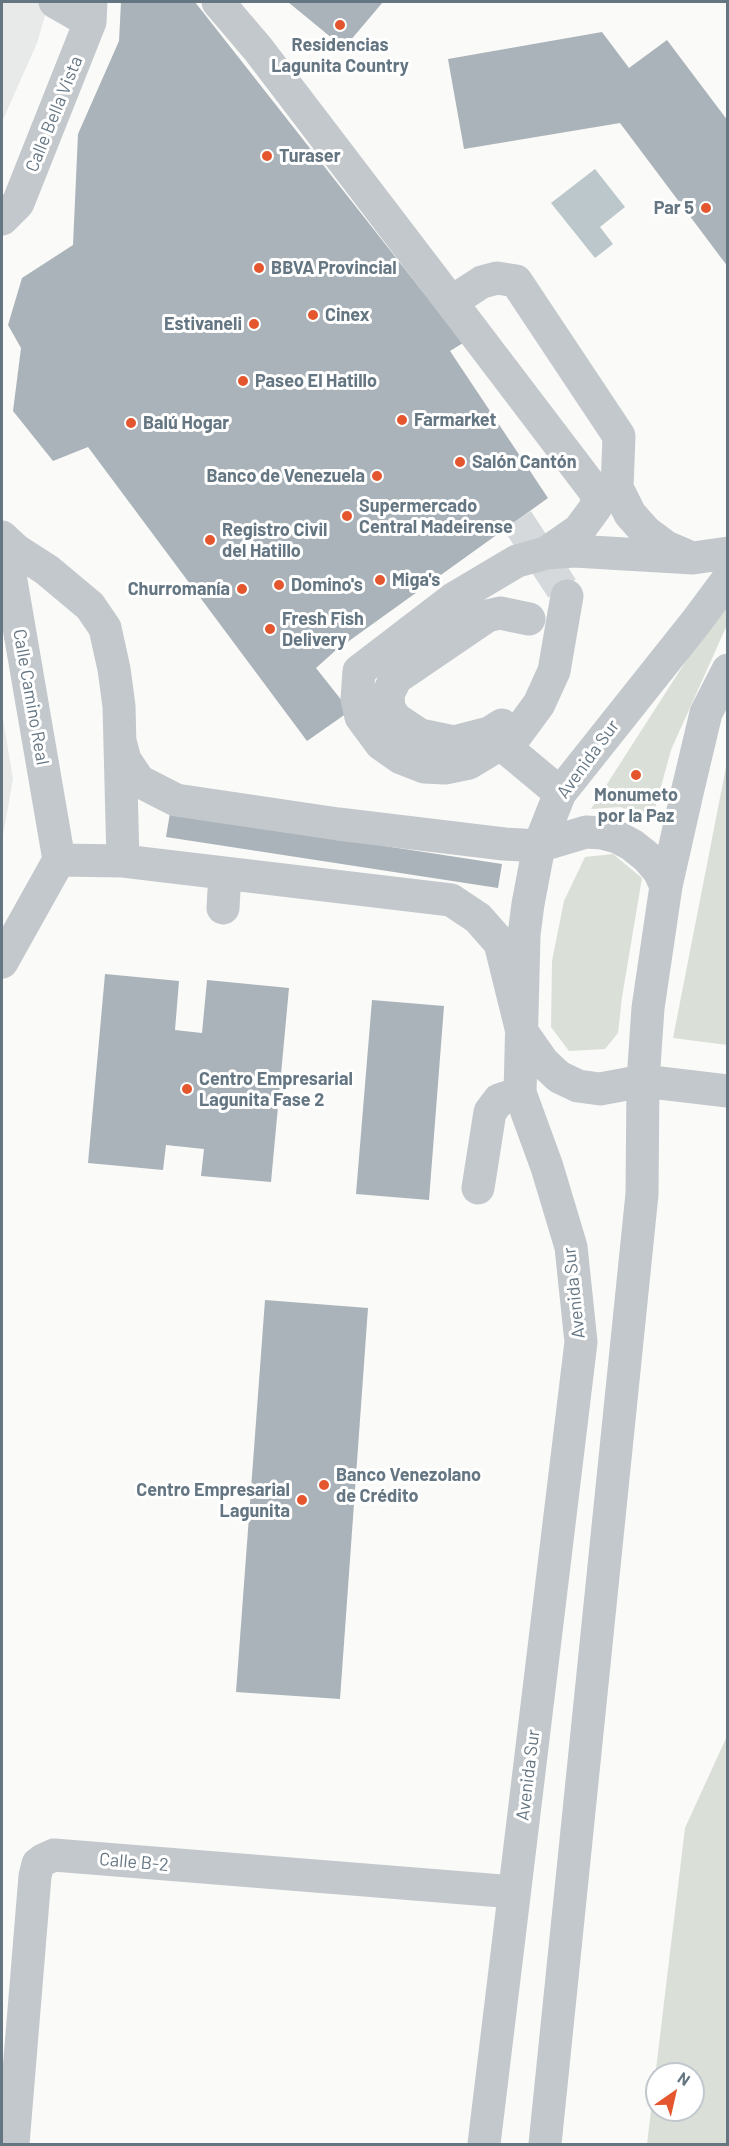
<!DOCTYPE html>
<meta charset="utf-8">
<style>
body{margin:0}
#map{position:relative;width:729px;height:2146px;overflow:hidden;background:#fafaf8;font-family:Barlow,sans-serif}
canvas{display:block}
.frame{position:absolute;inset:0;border:3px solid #657683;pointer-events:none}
.north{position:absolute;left:645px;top:2062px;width:60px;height:60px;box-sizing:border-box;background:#fff;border:2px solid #c1c8cd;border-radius:50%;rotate:34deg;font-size:16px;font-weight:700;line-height:24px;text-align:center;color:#657683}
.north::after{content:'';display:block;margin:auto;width:21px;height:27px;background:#e4572e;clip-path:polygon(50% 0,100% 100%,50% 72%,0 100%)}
</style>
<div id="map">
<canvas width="729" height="2146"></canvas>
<div class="frame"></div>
<div class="north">N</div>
</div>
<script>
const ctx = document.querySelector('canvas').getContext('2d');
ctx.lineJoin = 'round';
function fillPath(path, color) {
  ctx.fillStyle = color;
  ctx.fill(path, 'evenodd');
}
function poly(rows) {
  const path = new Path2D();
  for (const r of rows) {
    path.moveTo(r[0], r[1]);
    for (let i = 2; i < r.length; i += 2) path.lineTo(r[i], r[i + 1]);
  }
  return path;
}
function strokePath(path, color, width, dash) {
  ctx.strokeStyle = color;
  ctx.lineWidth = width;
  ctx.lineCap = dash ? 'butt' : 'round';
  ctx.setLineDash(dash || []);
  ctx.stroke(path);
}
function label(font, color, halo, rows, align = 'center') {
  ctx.font = font + ' Barlow,sans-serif';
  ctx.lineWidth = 6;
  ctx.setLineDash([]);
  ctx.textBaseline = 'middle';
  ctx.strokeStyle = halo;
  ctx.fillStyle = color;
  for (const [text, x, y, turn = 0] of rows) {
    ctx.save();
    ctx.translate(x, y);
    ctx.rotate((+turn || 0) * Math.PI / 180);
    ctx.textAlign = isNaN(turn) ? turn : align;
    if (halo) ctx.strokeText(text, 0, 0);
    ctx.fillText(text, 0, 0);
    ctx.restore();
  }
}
fillPath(poly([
 [2,2,49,2,37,43,2,122],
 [2,713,13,779,2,841]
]), '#e8e9e9');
fillPath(poly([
 [727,597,727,625,671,750,651,823,638,813,620,807,591,809],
 [727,762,727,1045,673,1038],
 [613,854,642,878,622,997,618,1033,605,1049,569,1051,551,1027,552,961,564,901,585,857],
 [727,1736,727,2144,647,2144,685,1828],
 [657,2074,693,2074,693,2110,657,2110]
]), '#dadfd7');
fillPath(poly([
 [595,169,625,207,600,227,613,244,595,258,551,203]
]), '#bbc7cb');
fillPath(poly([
 [121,2,195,2,463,343,450,351,548,498,335,651,316,668,350,711,307,741,88,447,53,461,13,411,21,348,8,325,22,278,73,245,78,134,119,41],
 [288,2,383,2,344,48],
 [602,32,629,68,667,40,728,121,728,267,620,123,464,149,448,59],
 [170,813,502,864,498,888,166,837],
 [105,974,179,981,175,1030,202,1033,207,980,289,988,271,1182,201,1176,204,1149,166,1145,163,1170,88,1163],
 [372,1000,444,1006,429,1200,356,1194],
 [265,1300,368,1308,340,1699,236,1692]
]), '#aab3b9');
strokePath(poly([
 [517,520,567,596]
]), '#d5d9db', 33, [33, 16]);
strokePath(poly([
 [55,2,90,22],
 [218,2,258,49,451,302],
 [2,219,18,203,90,22,91,2],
 [2,537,16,550,47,570,90,606,105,628,114,669,119,706,123,861],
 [4,540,59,860],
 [546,553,579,530,596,507,597,494,451,302,482,282,497,278,516,281,619,436,617,488,630,514,646,532,666,547,685,555],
 [567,596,554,671,539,704,517,734,469,763,445,768,424,767,401,758,381,744,361,717,357,699,359,671,453,599,517,561,546,553,574,551,693,558,728,553],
 [502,725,489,733,454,742,420,735,396,719,389,709,388,694,396,678,487,616,500,613,529,619],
 [120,741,125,760,139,781,176,800,338,824,504,844,539,846,586,832,602,833,617,837,632,845,647,857,659,871,666,886],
 [500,743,560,793],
 [59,860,123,861,451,900,478,918,500,943,522,1032,543,1062,559,1077,578,1086,600,1089,643,1081,728,1091],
 [223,908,225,873],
 [2,962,59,860],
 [478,1188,490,1112,499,1100,520,1093],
 [13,2144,35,1876,38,1864,43,1860,54,1855,514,1892],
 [484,2144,581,1342,571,1247,547,1167,520,1093,524,935,528,904,539,846,560,793,696,622,728,579],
 [545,2144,642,1194,643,1081,648,1008,666,886,687,793,706,713,728,670]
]), '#c3c8cc', 33);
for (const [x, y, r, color] of [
 [340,25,6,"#e4572e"],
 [267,156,6,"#e4572e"],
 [706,208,6,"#e4572e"],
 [259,268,6,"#e4572e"],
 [313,315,6,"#e4572e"],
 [254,324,6,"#e4572e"],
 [243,381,6,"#e4572e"],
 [402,420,6,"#e4572e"],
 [131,423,6,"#e4572e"],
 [460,462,6,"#e4572e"],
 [377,476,6,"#e4572e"],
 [347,516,6,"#e4572e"],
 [210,540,6,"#e4572e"],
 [380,580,6,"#e4572e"],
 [279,585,6,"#e4572e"],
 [242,589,6,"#e4572e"],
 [270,629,6,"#e4572e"],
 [636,775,6,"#e4572e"],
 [187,1089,6,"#e4572e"],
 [324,1485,6,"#e4572e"],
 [302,1500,6,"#e4572e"]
]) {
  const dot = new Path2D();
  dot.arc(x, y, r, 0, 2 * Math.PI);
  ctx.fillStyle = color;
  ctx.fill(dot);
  strokePath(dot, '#fff', 2);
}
label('bold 18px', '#657683', '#fff', [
 ["Residencias",340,45,"center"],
 ["Lagunita Country",340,66,"center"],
 ["Turaser",279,156],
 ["Par 5",694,208,"right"],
 ["BBVA Provincial",271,268],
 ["Cinex",325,315],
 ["Estivaneli",242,324,"right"],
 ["Paseo El Hatillo",255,381],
 ["Farmarket",414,420],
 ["Balú Hogar",143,423],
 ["Salón Cantón",472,462],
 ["Banco de Venezuela",365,476,"right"],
 ["Supermercado",359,506],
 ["Central Madeirense",359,527],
 ["Registro Civil",222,530],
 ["del Hatillo",222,551],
 ["Miga's",392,580],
 ["Domino's",291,585],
 ["Churromanía",230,589,"right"],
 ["Fresh Fish",282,619],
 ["Delivery",282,640],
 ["Monumeto",636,795,"center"],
 ["por la Paz",636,816,"center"],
 ["Centro Empresarial",199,1079],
 ["Lagunita Fase 2",199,1100],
 ["Banco Venezolano",336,1475],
 ["de Crédito",336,1496],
 ["Centro Empresarial",290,1490,"right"],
 ["Lagunita",290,1511,"right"]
], 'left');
label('18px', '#657683', '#fff', [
 ["Calle Bella Vista",54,114,-68],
 ["Calle Camino Real",31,697,80],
 ["Avenida Sur",588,759,-54],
 ["Avenida Sur",574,1293,-96],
 ["Avenida Sur",528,1775,-83],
 ["Calle B-2",134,1862,5]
]);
</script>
